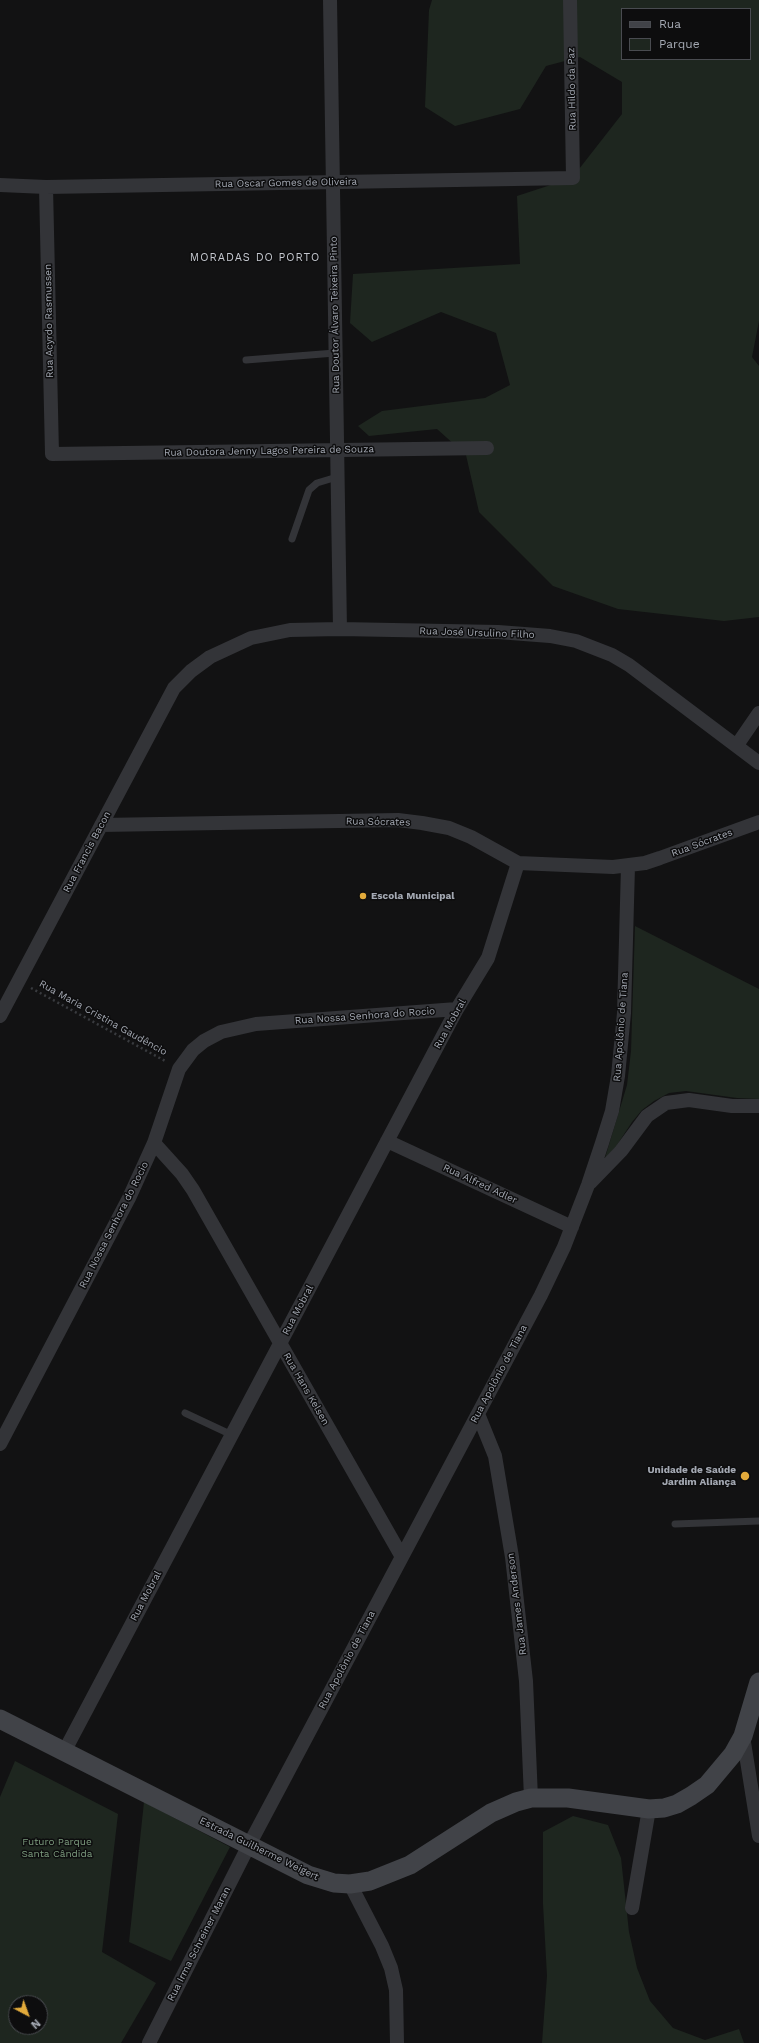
<!DOCTYPE html>
<meta charset="utf-8">
<style>
body{margin:0}
#map{position:relative;width:759px;height:2043px;overflow:hidden;background:#121213;font-family:"Work Sans",sans-serif}
canvas{display:block}
.legend{position:absolute;left:621px;top:8px;width:130px;height:52px;box-sizing:border-box;background:#0d0d0e;border:1px solid #494b50;margin:0;padding:5px 7px;list-style:none;font-size:12px;color:#a4a9b3}
.legend li{display:flex;align-items:center;gap:8px;height:20px}
.legend b{width:20px;border:1px solid #494b50}
.north{position:absolute;left:8px;top:1995px;width:40px;height:40px;box-sizing:border-box;background:#0d0d0e;border:1px solid #494b50;border-radius:50%;rotate:139deg;font-size:11px;font-weight:700;line-height:16px;text-align:center;color:#a4a9b3}
.north::after{content:'';display:block;margin:auto;width:14px;height:18px;background:#e2aa3b;clip-path:polygon(50% 0,100% 100%,50% 72%,0 100%)}
</style>
<div id="map">
<canvas width="759" height="2043"></canvas>
<ul class="legend">
<li><b style="height:5px;background:#414348"></b>Rua</li>
<li><b style="height:11px;background:#1e261f"></b>Parque</li>
</ul>
<div class="north">N</div>
</div>
<script>
const ctx = document.querySelector('canvas').getContext('2d');
ctx.lineJoin = 'round';
function fillPath(path, color) {
  ctx.fillStyle = color;
  ctx.fill(path, 'evenodd');
}
function poly(rows) {
  const path = new Path2D();
  for (const r of rows) {
    path.moveTo(r[0], r[1]);
    for (let i = 2; i < r.length; i += 2) path.lineTo(r[i], r[i + 1]);
  }
  return path;
}
function strokePath(path, color, width, dash) {
  ctx.strokeStyle = color;
  ctx.lineWidth = width;
  ctx.lineCap = dash ? 'butt' : 'round';
  ctx.setLineDash(dash || []);
  ctx.stroke(path);
}
function label(font, color, halo, rows, align = 'center') {
  ctx.font = font + ' "Work Sans",sans-serif';
  ctx.lineWidth = 3;
  ctx.setLineDash([]);
  ctx.textBaseline = 'middle';
  ctx.strokeStyle = halo;
  ctx.fillStyle = color;
  for (const [text, x, y, turn = 0] of rows) {
    ctx.save();
    ctx.translate(x, y);
    ctx.rotate((+turn || 0) * Math.PI / 180);
    ctx.textAlign = isNaN(turn) ? turn : align;
    if (halo) ctx.strokeText(text, 0, 0);
    ctx.fillText(text, 0, 0);
    ctx.restore();
  }
}
fillPath(poly([
 [432,0,759,0,759,321,752,357,759,366,759,617,724,621,618,609,553,586,479,512,466,455,437,429,369,436,358,426,382,411,485,398,510,385,496,333,441,312,372,342,350,323,353,274,520,264,517,196,572,178,622,114,622,82,580,57,546,66,520,109,455,126,425,107,429,10],
 [622,9,750,9,750,59,622,59],
 [635,926,759,989,759,1099,737,1098,686,1091,669,1093,654,1101,642,1110,632,1122,615,1148,605,1158,627,1085,631,1051],
 [15,1761,118,1814,102,1952,156,1983,121,2043,0,2043,0,1797],
 [16,2003,40,2003,40,2027,16,2027],
 [144,1802,230,1847,171,1961,129,1942],
 [573,1816,608,1825,621,1858,629,1932,637,1968,650,2001,673,2028,705,2040,739,2029,744,2043,542,2043,547,1976,543,1904,543,1832]
]), '#1e261f');
strokePath(poly([
 [31,988,167,1062]
]), '#393b3f', 2.5, [2, 3]);
strokePath(poly([
 [246,360,335,353],
 [292,539,309,490,317,483,337,477],
 [185,1413,232,1435],
 [675,1524,759,1521]
]), '#333438', 7);
strokePath(poly([
 [330,0,340,629],
 [0,185,46,187,573,178,570,0],
 [46,187,52,454,487,448],
 [737,745,759,713],
 [101,825,398,820,422,823,449,828,471,837,518,863,613,867,645,863,660,858,759,822],
 [0,1016,174,688,191,671,210,657,251,638,290,630,340,629,498,632,550,636,576,641,612,655,629,665,759,763],
 [387,1141,572,1227],
 [154,1143,182,1174,193,1190,402,1557],
 [590,1183,621,1151,647,1116,666,1103,689,1100,732,1106,759,1106],
 [478,1414,495,1456,512,1557,526,1681,531,1798],
 [0,1444,129,1198,154,1143,179,1069,193,1050,204,1041,221,1032,256,1024,457,1009],
 [743,1736,759,1836],
 [64,1752,457,1009,488,958,518,863],
 [350,1884,382,1946,391,1968,396,1990,397,2043],
 [632,1908,649,1809],
 [149,2043,249,1845,541,1295,564,1247,588,1185,602,1143,612,1111,618,1076,624,1013,628,866]
]), '#333438', 14);
strokePath(poly([
 [0,1719,308,1875,334,1883,350,1884,370,1881,410,1865,491,1813,516,1802,531,1798,568,1798,649,1809,664,1808,677,1804,691,1796,707,1785,733,1754,743,1736,759,1682]
]), '#414348', 19);
for (const [x, y, r, color] of [
 [363,896,4,"#e2aa3b"],
 [745,1476,5,"#e2aa3b"]
]) {
  const dot = new Path2D();
  dot.arc(x, y, r, 0, 2 * Math.PI);
  ctx.fillStyle = color;
  ctx.fill(dot);
  strokePath(dot, '#0d0d0e', 1.5);
}
label('10px', '#a4a9b3', '#0d0d0e', [
 ["Rua Hildo da Paz",572,89,-91],
 ["Rua Oscar Gomes de Oliveira",286,183,-1],
 ["Rua Doutor Álvaro Teixeira Pinto",335,315,-91],
 ["Rua Acyrdo Rasmussen",49,321,-91],
 ["Rua Doutora Jenny Lagos Pereira de Souza",269,451,-1],
 ["Rua José Ursulino Filho",477,633,2],
 ["Rua Sócrates",378,822,1],
 ["Rua Sócrates",702,843,-20],
 ["Rua Francis Bacon",87,852,-62],
 ["Rua Nossa Senhora do Rocio",365,1016,-4],
 ["Rua Maria Cristina Gaudêncio",103,1018,29],
 ["Rua Mobral",450,1024,-61],
 ["Rua Apolônio de Tiana",621,1027,-86],
 ["Rua Alfred Adler",480,1184,25],
 ["Rua Nossa Senhora do Rocio",114,1225,-63],
 ["Rua Mobral",298,1310,-62],
 ["Rua Apolônio de Tiana",499,1374,-62],
 ["Rua Hans Kelsen",306,1389,60],
 ["Rua Mobral",146,1596,-62],
 ["Rua James Anderson",517,1604,-97],
 ["Rua Apolônio de Tiana",347,1660,-62],
 ["Estrada Guilherme Weigert",259,1849,26],
 ["Rua Irma Schreiner Maran",199,1944,-63]
]);
label('bold 10px', '#a4a9b3', '#0d0d0e', [
 ["Escola Municipal",371,896],
 ["Unidade de Saúde",736,1470,"right"],
 ["Jardim Aliança",736,1482,"right"]
], 'left');
label('10px', '#7d9c7f', '#0d0d0e', [
 ["Futuro Parque",57,1842],
 ["Santa Cândida",57,1854]
]);
ctx.letterSpacing = '1px';
label('11px', '#c5c8cf', '#0d0d0e', [
 ["MORADAS DO PORTO",255,258]
]);
ctx.letterSpacing = '0px';
</script>
